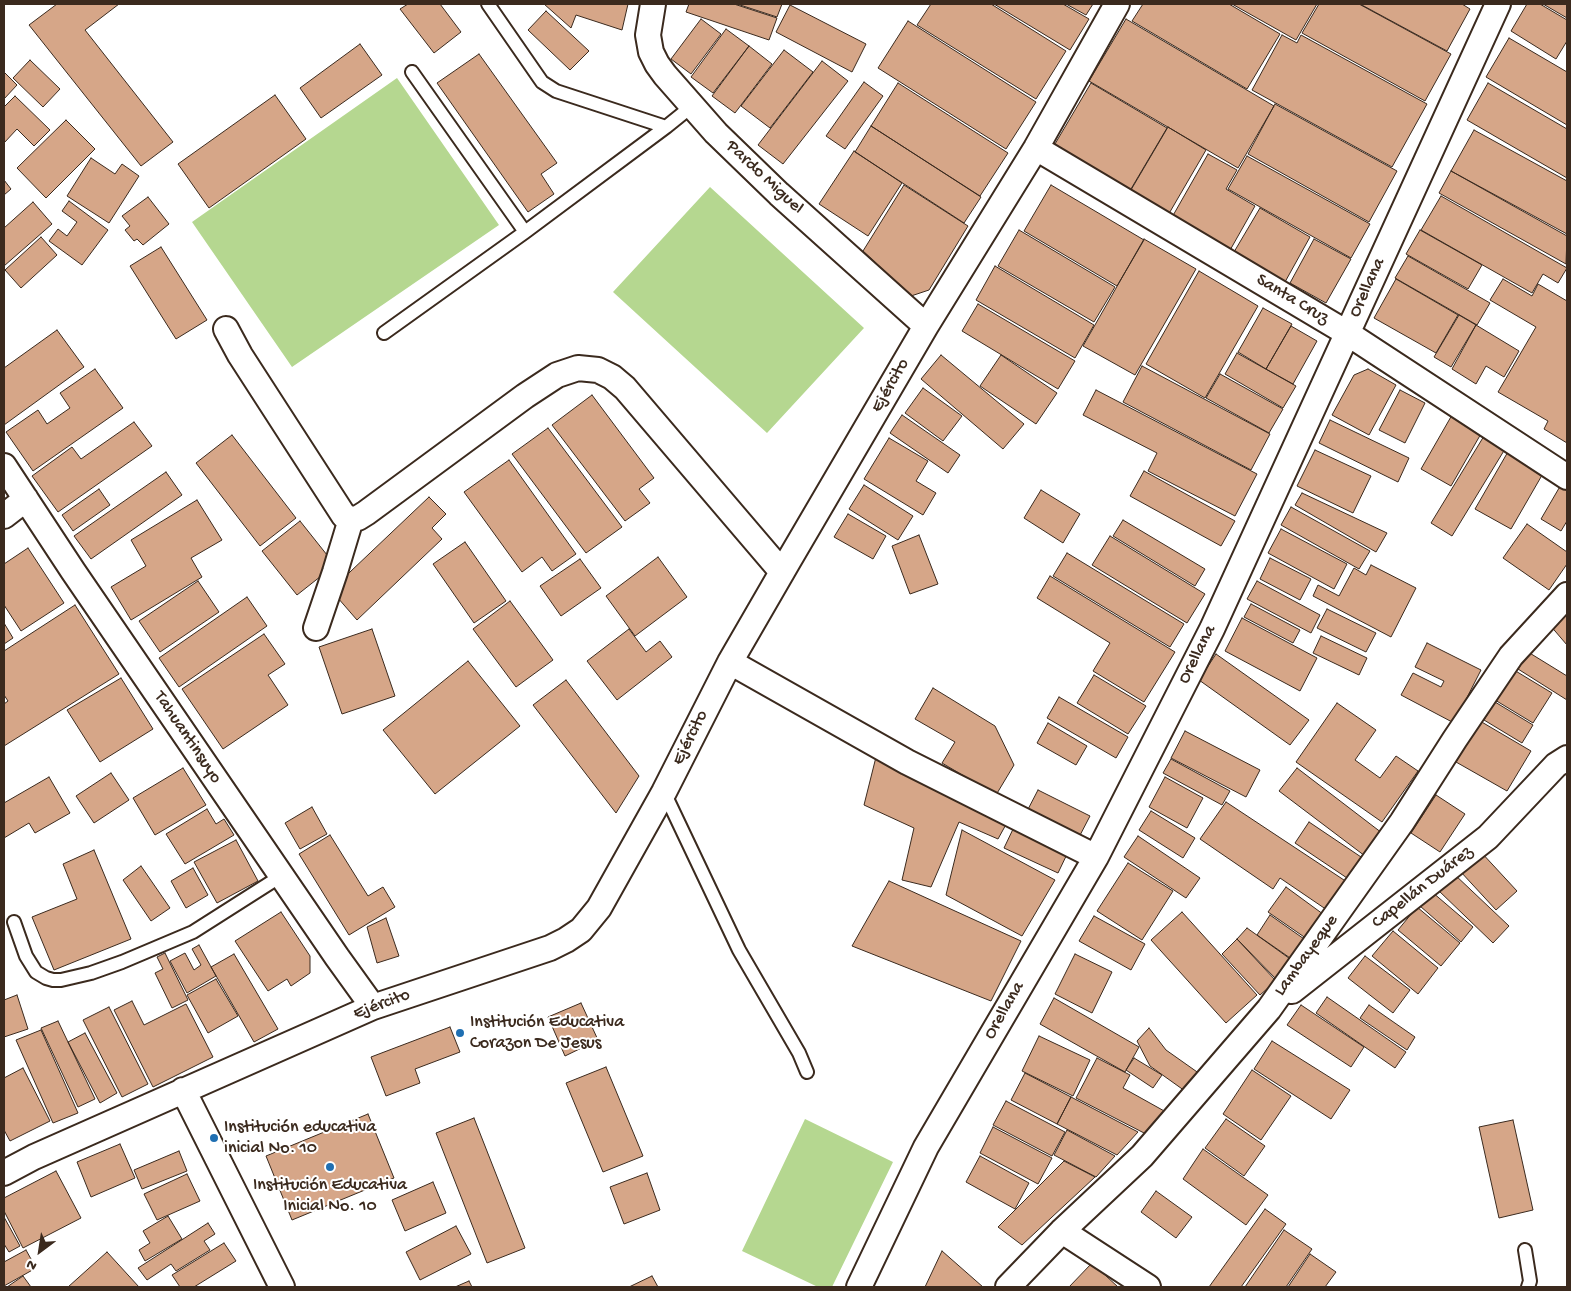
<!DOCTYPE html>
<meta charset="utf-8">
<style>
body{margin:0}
#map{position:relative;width:1571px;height:1291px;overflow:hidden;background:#fff;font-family:"Gochi Hand",sans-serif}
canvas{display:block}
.frame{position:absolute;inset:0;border:5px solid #3b2a1e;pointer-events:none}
.north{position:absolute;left:15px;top:1226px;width:50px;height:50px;-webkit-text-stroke:4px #fff;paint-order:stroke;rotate:211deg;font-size:14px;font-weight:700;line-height:20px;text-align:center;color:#3b2a1e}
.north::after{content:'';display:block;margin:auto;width:18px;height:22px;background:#3b2a1e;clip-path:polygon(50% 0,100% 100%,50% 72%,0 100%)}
</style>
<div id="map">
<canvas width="1571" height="1291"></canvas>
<div class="frame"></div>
<div class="north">N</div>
</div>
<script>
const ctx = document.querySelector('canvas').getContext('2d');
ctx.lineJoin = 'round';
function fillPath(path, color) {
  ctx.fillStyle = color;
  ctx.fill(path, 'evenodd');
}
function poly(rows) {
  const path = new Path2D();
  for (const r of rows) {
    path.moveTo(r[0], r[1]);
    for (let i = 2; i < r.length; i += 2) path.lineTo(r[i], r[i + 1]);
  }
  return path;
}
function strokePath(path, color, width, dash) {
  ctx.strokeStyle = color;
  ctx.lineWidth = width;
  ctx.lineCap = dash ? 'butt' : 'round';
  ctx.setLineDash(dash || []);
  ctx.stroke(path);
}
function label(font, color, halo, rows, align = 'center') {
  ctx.font = font + ' "Gochi Hand",sans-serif';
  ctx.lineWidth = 4;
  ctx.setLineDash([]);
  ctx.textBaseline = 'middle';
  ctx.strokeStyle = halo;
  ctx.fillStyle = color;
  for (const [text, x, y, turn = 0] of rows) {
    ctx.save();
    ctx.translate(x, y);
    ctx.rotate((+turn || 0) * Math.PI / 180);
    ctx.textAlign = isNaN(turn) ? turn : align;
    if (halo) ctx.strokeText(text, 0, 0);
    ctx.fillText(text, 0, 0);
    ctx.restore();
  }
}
fillPath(poly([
 [397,78,499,225,292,367,192,222],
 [710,187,864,328,767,433,613,292],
 [805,1119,893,1162,832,1287,818,1287,742,1251]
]), '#b5d790');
const building = poly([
 [57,4,119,4,85,30,173,142,141,166,29,25,57,4],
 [408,4,440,4,461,32,434,53,400,9,408,4],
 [544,4,628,4,622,30,576,15,571,28,544,4],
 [689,4,734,4,777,18,769,40,686,12,689,4],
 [737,4,782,4,777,17,737,4],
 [931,4,991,4,1066,51,1036,99,917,25,931,4],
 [994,4,1063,4,1089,19,1070,50,994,4],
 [1066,4,1093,4,1086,15,1066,4],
 [1143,4,1229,4,1280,34,1247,89,1132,21,1143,4],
 [1232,4,1317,4,1296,40,1232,4],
 [1319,4,1359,4,1451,54,1425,101,1302,33,1319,4],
 [1360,4,1462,4,1470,9,1447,51,1360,4],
 [1527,4,1540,4,1567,20,1567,41,1556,59,1511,31,1527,4],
 [1543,4,1567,4,1567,18,1543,4],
 [790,5,866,44,852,72,776,32,790,5],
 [546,11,589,51,570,70,528,30,546,11],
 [701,19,721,34,691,74,671,59,701,19],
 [1126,19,1274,106,1238,168,1089,81,1126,19],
 [908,21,1036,102,1006,149,878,68,908,21],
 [726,29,749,46,713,93,691,77,726,29],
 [1282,35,1297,43,1301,35,1427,104,1392,167,1252,90,1282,35],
 [1509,38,1567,72,1567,125,1486,77,1509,38],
 [360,44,382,75,321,118,300,88,360,44],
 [749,46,772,64,735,113,712,96,749,46],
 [784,50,813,72,770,128,741,106,784,50],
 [479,54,557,163,541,174,554,194,528,212,437,83,479,54],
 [30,60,60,89,43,107,13,78,30,60],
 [822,61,848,81,783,164,758,145,822,61],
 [4,72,17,85,4,99,4,72],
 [864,82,883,96,845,149,826,136,864,82],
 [898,83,1008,153,980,196,871,126,898,83],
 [1091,83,1167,128,1128,194,1052,149,1091,83],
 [1488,83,1567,129,1567,178,1467,120,1488,83],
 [275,95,306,139,209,208,178,164,275,95],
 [15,96,50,130,34,146,17,129,4,143,4,107,15,96],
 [1275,104,1397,171,1369,222,1248,154,1275,104],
 [66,120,95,149,46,198,17,168,66,120],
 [871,126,981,197,964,223,855,152,871,126],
 [1168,127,1206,150,1167,217,1128,195,1168,127],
 [1474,130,1567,181,1567,234,1451,171,1474,130],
 [854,151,902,183,868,236,819,204,854,151],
 [1208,154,1237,170,1226,189,1255,206,1229,252,1171,219,1208,154],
 [1247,156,1370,224,1351,258,1228,189,1247,156],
 [91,158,115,174,122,164,139,176,109,223,67,196,91,158],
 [1451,171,1567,236,1566,264,1439,193,1451,171],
 [4,180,11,189,4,195,4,180],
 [904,185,968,226,929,290,911,296,863,251,904,185],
 [1051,185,1144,240,1117,286,1024,231,1051,185],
 [1441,196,1567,268,1558,283,1543,274,1532,293,1421,230,1441,196],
 [148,197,169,224,143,245,137,239,134,241,125,230,130,226,122,216,148,197],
 [69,201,108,230,82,265,49,241,58,229,67,236,77,222,62,211,69,201],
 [33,202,52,224,4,266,4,228,33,202],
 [1260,208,1310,237,1285,282,1234,252,1260,208],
 [1019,230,1115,287,1094,322,998,266,1019,230],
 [1420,230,1482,265,1468,289,1406,254,1420,230],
 [41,237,57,255,21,288,5,270,41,237],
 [1144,239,1196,269,1135,375,1083,346,1144,239],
 [1314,239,1351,259,1326,303,1290,283,1314,239],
 [161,247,207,320,176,339,130,266,161,247],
 [1408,256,1490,303,1477,325,1395,278,1408,256],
 [995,266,1094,325,1075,358,976,300,995,266],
 [1199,271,1258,306,1205,398,1146,364,1199,271],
 [1396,279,1458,315,1436,353,1374,318,1396,279],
 [1503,279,1532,296,1538,284,1567,301,1567,443,1544,429,1548,421,1498,392,1536,327,1490,300,1503,279],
 [978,304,1075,361,1058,389,962,331,978,304],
 [1263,308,1292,324,1266,369,1238,352,1263,308],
 [1459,315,1476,325,1451,367,1434,357,1459,315],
 [1476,325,1519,351,1504,377,1486,366,1476,384,1452,369,1476,325],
 [1291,326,1317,341,1293,384,1266,369,1291,326],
 [57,330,84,367,4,425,4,368,57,330],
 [1237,353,1296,386,1283,408,1225,374,1237,353],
 [941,355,1024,424,1003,449,921,379,941,355],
 [1001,355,1057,393,1036,424,980,386,1001,355],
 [1142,366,1270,434,1251,470,1123,402,1142,366],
 [95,369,123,408,33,471,6,432,38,410,47,424,70,408,60,393,95,369],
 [1368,369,1396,385,1369,435,1332,415,1354,375,1368,369],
 [1220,374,1283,409,1269,433,1206,398,1220,374],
 [923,388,962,416,943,441,905,413,923,388],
 [1096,390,1257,474,1235,516,1148,471,1157,453,1083,415,1096,390],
 [1400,390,1425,403,1405,443,1379,430,1400,390],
 [592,395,654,478,639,489,650,503,625,521,552,425,592,395],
 [902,415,960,455,948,473,890,433,902,415],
 [1452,415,1482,432,1451,486,1421,469,1452,415],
 [1330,420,1409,458,1398,482,1319,443,1330,420],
 [134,422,152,446,58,512,32,476,72,447,81,459,134,422],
 [548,428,622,527,586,553,512,454,548,428],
 [232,435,296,518,260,546,196,463,232,435],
 [1484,436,1505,449,1452,536,1431,523,1484,436],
 [889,438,928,461,916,481,936,493,923,515,864,479,889,438],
 [1315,450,1371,476,1353,513,1297,486,1315,450],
 [1509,450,1545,470,1511,529,1475,509,1509,450],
 [509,460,576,554,552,571,542,557,522,572,464,492,509,460],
 [1144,471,1235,521,1221,546,1130,496,1144,471],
 [166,472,182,495,91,559,74,536,166,472],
 [1562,483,1567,486,1567,521,1561,531,1541,519,1562,483],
 [864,485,913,516,898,540,849,509,864,485],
 [99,489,110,505,73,531,62,515,99,489],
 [1041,490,1080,514,1063,543,1024,518,1041,490],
 [1302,493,1387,533,1376,552,1295,505,1302,493],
 [429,497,446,514,432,528,442,539,357,620,331,590,429,497],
 [197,500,222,540,191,558,202,577,131,620,111,587,146,566,131,540,197,500],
 [1291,507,1370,551,1359,569,1281,525,1291,507],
 [848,514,886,536,873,559,834,537,848,514],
 [1123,520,1205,569,1195,586,1113,536,1123,520],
 [300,521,335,565,297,595,262,551,300,521],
 [1527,524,1567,552,1567,564,1549,590,1503,558,1527,524],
 [1281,529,1347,564,1334,589,1268,553,1281,529],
 [919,535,938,584,910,594,892,546,919,535],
 [1110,536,1205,594,1187,623,1092,565,1110,536],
 [465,542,506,601,474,623,433,564,465,542],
 [28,548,64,603,21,631,4,605,4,564,28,548],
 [1067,553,1184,624,1170,647,1053,576,1067,553],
 [658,557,687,597,635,636,606,596,658,557],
 [1270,558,1311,579,1300,600,1260,579,1270,558],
 [580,559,601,588,561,616,540,586,580,559],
 [1371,565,1416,588,1391,637,1313,596,1318,585,1339,596,1354,568,1366,575,1371,565],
 [1050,576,1175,652,1144,702,1093,671,1110,643,1037,598,1050,576],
 [198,581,219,612,160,652,139,621,198,581],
 [1257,581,1320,615,1311,633,1247,599,1257,581],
 [247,597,267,626,179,687,159,658,247,597],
 [510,601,553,660,516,687,473,629,510,601],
 [1251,604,1300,630,1293,643,1244,617,1251,604],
 [75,605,119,674,4,746,4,704,8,701,4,695,4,651,75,605],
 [1567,608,1567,645,1549,624,1567,608],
 [1327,609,1376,633,1366,652,1317,628,1327,609],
 [1242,618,1317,658,1300,691,1225,651,1242,618],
 [4,623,13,638,4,644,4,623],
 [372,629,395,696,342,714,319,647,372,629],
 [629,629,646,652,660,641,672,657,617,700,587,661,629,629],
 [264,634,285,664,268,675,288,705,223,749,182,689,264,634],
 [1321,636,1367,658,1359,675,1313,653,1321,636],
 [1427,643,1481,670,1454,723,1401,695,1413,673,1441,687,1444,681,1415,667,1427,643],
 [1528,652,1567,676,1567,700,1518,669,1528,652],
 [1216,654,1309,720,1290,745,1199,680,1216,654],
 [468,661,520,726,435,794,383,730,468,661],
 [1514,670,1552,693,1533,723,1495,700,1514,670],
 [1094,675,1146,706,1128,734,1077,703,1094,675],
 [121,678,153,729,100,762,67,710,121,678],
 [566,680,639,776,616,813,533,705,566,680],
 [933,688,995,726,1014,765,996,795,942,763,955,742,915,719,933,688],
 [1059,697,1128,737,1116,758,1047,718,1059,697],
 [1495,702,1533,725,1522,743,1484,720,1495,702],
 [1337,703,1376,730,1355,760,1380,778,1396,756,1418,771,1382,822,1296,762,1337,703],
 [1480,721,1531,751,1507,791,1456,762,1480,721],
 [1048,723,1087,746,1076,765,1037,743,1048,723],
 [1185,731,1260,770,1246,797,1171,758,1185,731],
 [877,753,1009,819,998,839,959,822,931,887,902,880,914,828,864,805,877,753],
 [1171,759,1230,791,1222,805,1163,773,1171,759],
 [183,768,206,805,155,835,133,798,183,768],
 [1297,768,1382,833,1365,856,1279,791,1297,768],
 [111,773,129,800,94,823,76,796,111,773],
 [49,777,70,813,35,833,29,823,4,838,4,803,49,777],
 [1165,777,1203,798,1187,828,1149,807,1165,777],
 [1038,790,1090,816,1077,841,1025,815,1038,790],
 [1436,795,1465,814,1440,852,1411,833,1436,795],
 [1226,802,1350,884,1330,912,1280,878,1273,889,1200,839,1226,802],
 [312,807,327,834,300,849,285,823,312,807],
 [207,809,216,824,224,819,234,835,185,864,166,834,207,809],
 [1151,811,1195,838,1183,858,1139,830,1151,811],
 [1309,822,1364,859,1350,880,1295,843,1309,822],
 [1015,825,1069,850,1058,873,1004,848,1015,825],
 [962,830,1055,880,1022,936,946,895,962,830],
 [330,835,368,896,383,887,395,907,349,935,299,854,330,835],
 [1138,836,1200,878,1186,898,1124,857,1138,836],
 [236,840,258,881,217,903,194,862,236,840],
 [94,850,131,939,54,970,32,917,77,899,63,864,94,850],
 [1480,851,1517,891,1496,910,1460,871,1480,851],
 [1128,863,1173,891,1142,940,1097,911,1128,863],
 [141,866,170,908,151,921,123,880,141,866],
 [193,868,208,895,186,908,171,881,193,868],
 [1453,873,1509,926,1493,943,1438,890,1453,873],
 [889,881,1021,941,991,1001,852,946,889,881],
 [1286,887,1327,917,1310,941,1268,912,1286,887],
 [1432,892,1473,927,1461,942,1420,906,1432,892],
 [1417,907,1460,943,1441,966,1398,930,1417,907],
 [281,912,310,956,310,973,291,986,287,979,268,991,235,941,281,912],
 [1182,912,1257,995,1226,1023,1151,940,1182,912],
 [1270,915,1307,941,1293,960,1257,935,1270,915],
 [1094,916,1145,944,1131,970,1079,941,1094,916],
 [386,918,399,956,377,963,367,927,386,918],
 [1247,928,1293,961,1277,980,1237,939,1247,928],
 [1393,931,1438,968,1418,994,1372,956,1393,931],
 [1237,939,1276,981,1260,995,1222,954,1237,939],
 [199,945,216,976,187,993,170,961,185,953,194,970,201,965,192,949,199,945],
 [165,953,188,1000,172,1008,155,973,163,969,157,957,165,953],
 [234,954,278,1029,254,1042,211,967,234,954],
 [1075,954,1112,972,1092,1013,1055,994,1075,954],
 [1365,956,1410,990,1393,1013,1348,978,1365,956],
 [216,979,238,1016,208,1033,187,995,216,979],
 [17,995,28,1029,4,1037,4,1000,17,995],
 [1327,997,1406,1052,1395,1068,1316,1013,1327,997],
 [1054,998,1139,1047,1125,1072,1040,1024,1054,998],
 [132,1001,144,1025,186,1004,213,1057,153,1087,114,1010,132,1001],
 [581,1003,598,1040,565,1056,548,1017,581,1003],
 [1301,1005,1364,1047,1351,1067,1287,1025,1301,1005],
 [1369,1005,1415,1037,1407,1050,1360,1018,1369,1005],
 [109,1007,148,1084,122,1097,83,1020,109,1007],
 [58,1021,95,1099,78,1107,41,1028,58,1021],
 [450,1027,460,1052,415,1069,420,1083,386,1096,371,1057,450,1027],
 [1149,1028,1166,1050,1200,1074,1185,1091,1150,1066,1137,1041,1149,1028],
 [41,1030,78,1113,53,1123,16,1040,41,1030],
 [85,1033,117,1093,100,1103,68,1042,85,1033],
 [1039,1036,1090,1060,1073,1096,1022,1071,1039,1036],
 [1272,1041,1350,1090,1331,1119,1254,1069,1272,1041],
 [1097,1058,1130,1075,1123,1088,1166,1112,1146,1134,1076,1098,1097,1058],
 [1134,1058,1162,1075,1153,1088,1126,1070,1134,1058],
 [606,1067,643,1156,603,1172,566,1083,606,1067],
 [23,1068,50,1121,10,1141,4,1130,4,1078,23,1068],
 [1252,1070,1291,1096,1261,1140,1223,1114,1252,1070],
 [1025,1073,1071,1097,1057,1124,1011,1100,1025,1073],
 [1071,1097,1138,1132,1117,1155,1057,1124,1071,1097],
 [1006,1101,1065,1132,1052,1156,993,1125,1006,1101],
 [368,1114,394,1178,292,1220,266,1156,368,1114],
 [474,1118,525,1248,487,1263,436,1133,474,1118],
 [1226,1119,1265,1146,1244,1176,1205,1148,1226,1119],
 [1513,1120,1533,1210,1499,1218,1479,1127,1513,1120],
 [993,1127,1052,1158,1038,1184,980,1153,993,1127],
 [1067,1130,1115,1156,1096,1177,1054,1155,1067,1130],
 [120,1144,135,1178,91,1197,77,1162,120,1144],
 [1203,1149,1268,1195,1246,1225,1183,1179,1203,1149],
 [179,1151,187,1171,142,1189,134,1170,179,1151],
 [980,1156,1029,1183,1015,1209,966,1182,980,1156],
 [1064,1161,1095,1177,1022,1245,998,1227,1064,1161],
 [56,1171,81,1218,23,1248,4,1211,4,1198,56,1171],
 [647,1173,660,1210,624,1224,610,1187,647,1173],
 [187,1174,200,1201,157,1220,144,1194,187,1174],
 [433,1182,446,1213,405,1231,392,1200,433,1182],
 [1156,1191,1192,1217,1176,1238,1141,1212,1156,1191],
 [1265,1209,1286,1224,1241,1287,1209,1287,1265,1209],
 [168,1216,182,1239,145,1261,139,1250,150,1243,143,1231,168,1216],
 [4,1217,20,1246,9,1252,4,1244,4,1217],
 [208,1223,215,1234,204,1241,210,1250,176,1271,171,1264,147,1280,138,1268,208,1223],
 [456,1226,471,1254,420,1280,406,1252,456,1226],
 [1284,1230,1312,1249,1286,1287,1245,1287,1284,1230],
 [224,1243,236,1261,194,1287,180,1287,172,1275,224,1243],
 [26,1250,36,1268,4,1286,4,1262,26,1250],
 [942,1251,983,1287,925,1287,942,1251],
 [107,1252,139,1287,68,1287,107,1252],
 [1310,1254,1336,1272,1325,1287,1288,1287,1310,1254],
 [1092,1263,1118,1287,1069,1287,1092,1263],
 [23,1276,31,1287,7,1287,23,1276],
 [652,1276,658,1287,629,1287,652,1276],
 [469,1281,472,1287,455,1287,469,1281]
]);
fillPath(building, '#d6a688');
strokePath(building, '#3b2a1e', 1);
const lane = poly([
 [488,4,542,82,556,91,666,127],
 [412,72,525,232],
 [384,333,525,232,666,127,692,106],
 [664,792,739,950,799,1053,807,1072],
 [14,922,26,956,36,972,46,978,53,980,61,980,91,973,122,962,193,932,281,876],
 [1525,1250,1530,1281,1528,1287]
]);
const street = poly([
 [653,4,648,35,651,52,657,64,665,75,716,133,779,194,926,326],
 [1036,148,1347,333,1567,477],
 [226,329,240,355,344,516,351,519,358,518,366,513,525,396,557,375,578,368,598,370,612,377,625,388,782,572],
 [4,466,73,571,337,957,373,1007],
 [4,516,26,499],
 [316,628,335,572,351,519],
 [730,662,907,762,1096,857],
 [1292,991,1488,837,1556,765,1567,758],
 [183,1090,282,1287],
 [4,1173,34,1157,373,1007,550,948,566,940,581,930,599,908,664,792,730,662,789,560,926,326,1036,148,1117,4],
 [1062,1231,1148,1287],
 [859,1287,926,1147,1096,857,1212,629,1498,4],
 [1008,1287,1062,1231,1142,1156,1269,1009,1402,822,1455,739,1511,656,1567,595]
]);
strokePath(lane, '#3b2a1e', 16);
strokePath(street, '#3b2a1e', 28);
strokePath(lane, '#fff', 12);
strokePath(street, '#fff', 24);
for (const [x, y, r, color] of [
 [460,1033,5,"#1f6fb2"],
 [214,1138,5,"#1f6fb2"],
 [330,1167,5,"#1f6fb2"]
]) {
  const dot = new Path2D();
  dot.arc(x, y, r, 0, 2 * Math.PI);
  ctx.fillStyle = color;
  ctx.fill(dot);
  strokePath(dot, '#fff', 2);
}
label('18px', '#3b2a1e', '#fff', [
 ["Pardo Miguel",764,178,43],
 ["Orellana",1368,288,-65],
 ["Santa Cruz",1292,300,31],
 ["Ejército",891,386,-60],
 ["Orellana",1198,655,-63],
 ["Tahuantinsuyo",187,738,56],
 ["Ejército",691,738,-63],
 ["Capellán Duárez",1423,888,-38],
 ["Lambayeque",1307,956,-54],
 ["Ejército",382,1005,-20],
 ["Orellana",1005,1011,-60]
]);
label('18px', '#3b2a1e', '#fff', [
 ["Institución Educativa",470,1023],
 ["Corazon De Jesus",470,1044],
 ["Institución educativa",224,1128],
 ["inicial No. 10",224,1149],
 ["Institución Educativa",330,1186,"center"],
 ["Inicial No. 10",330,1207,"center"]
], 'left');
</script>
